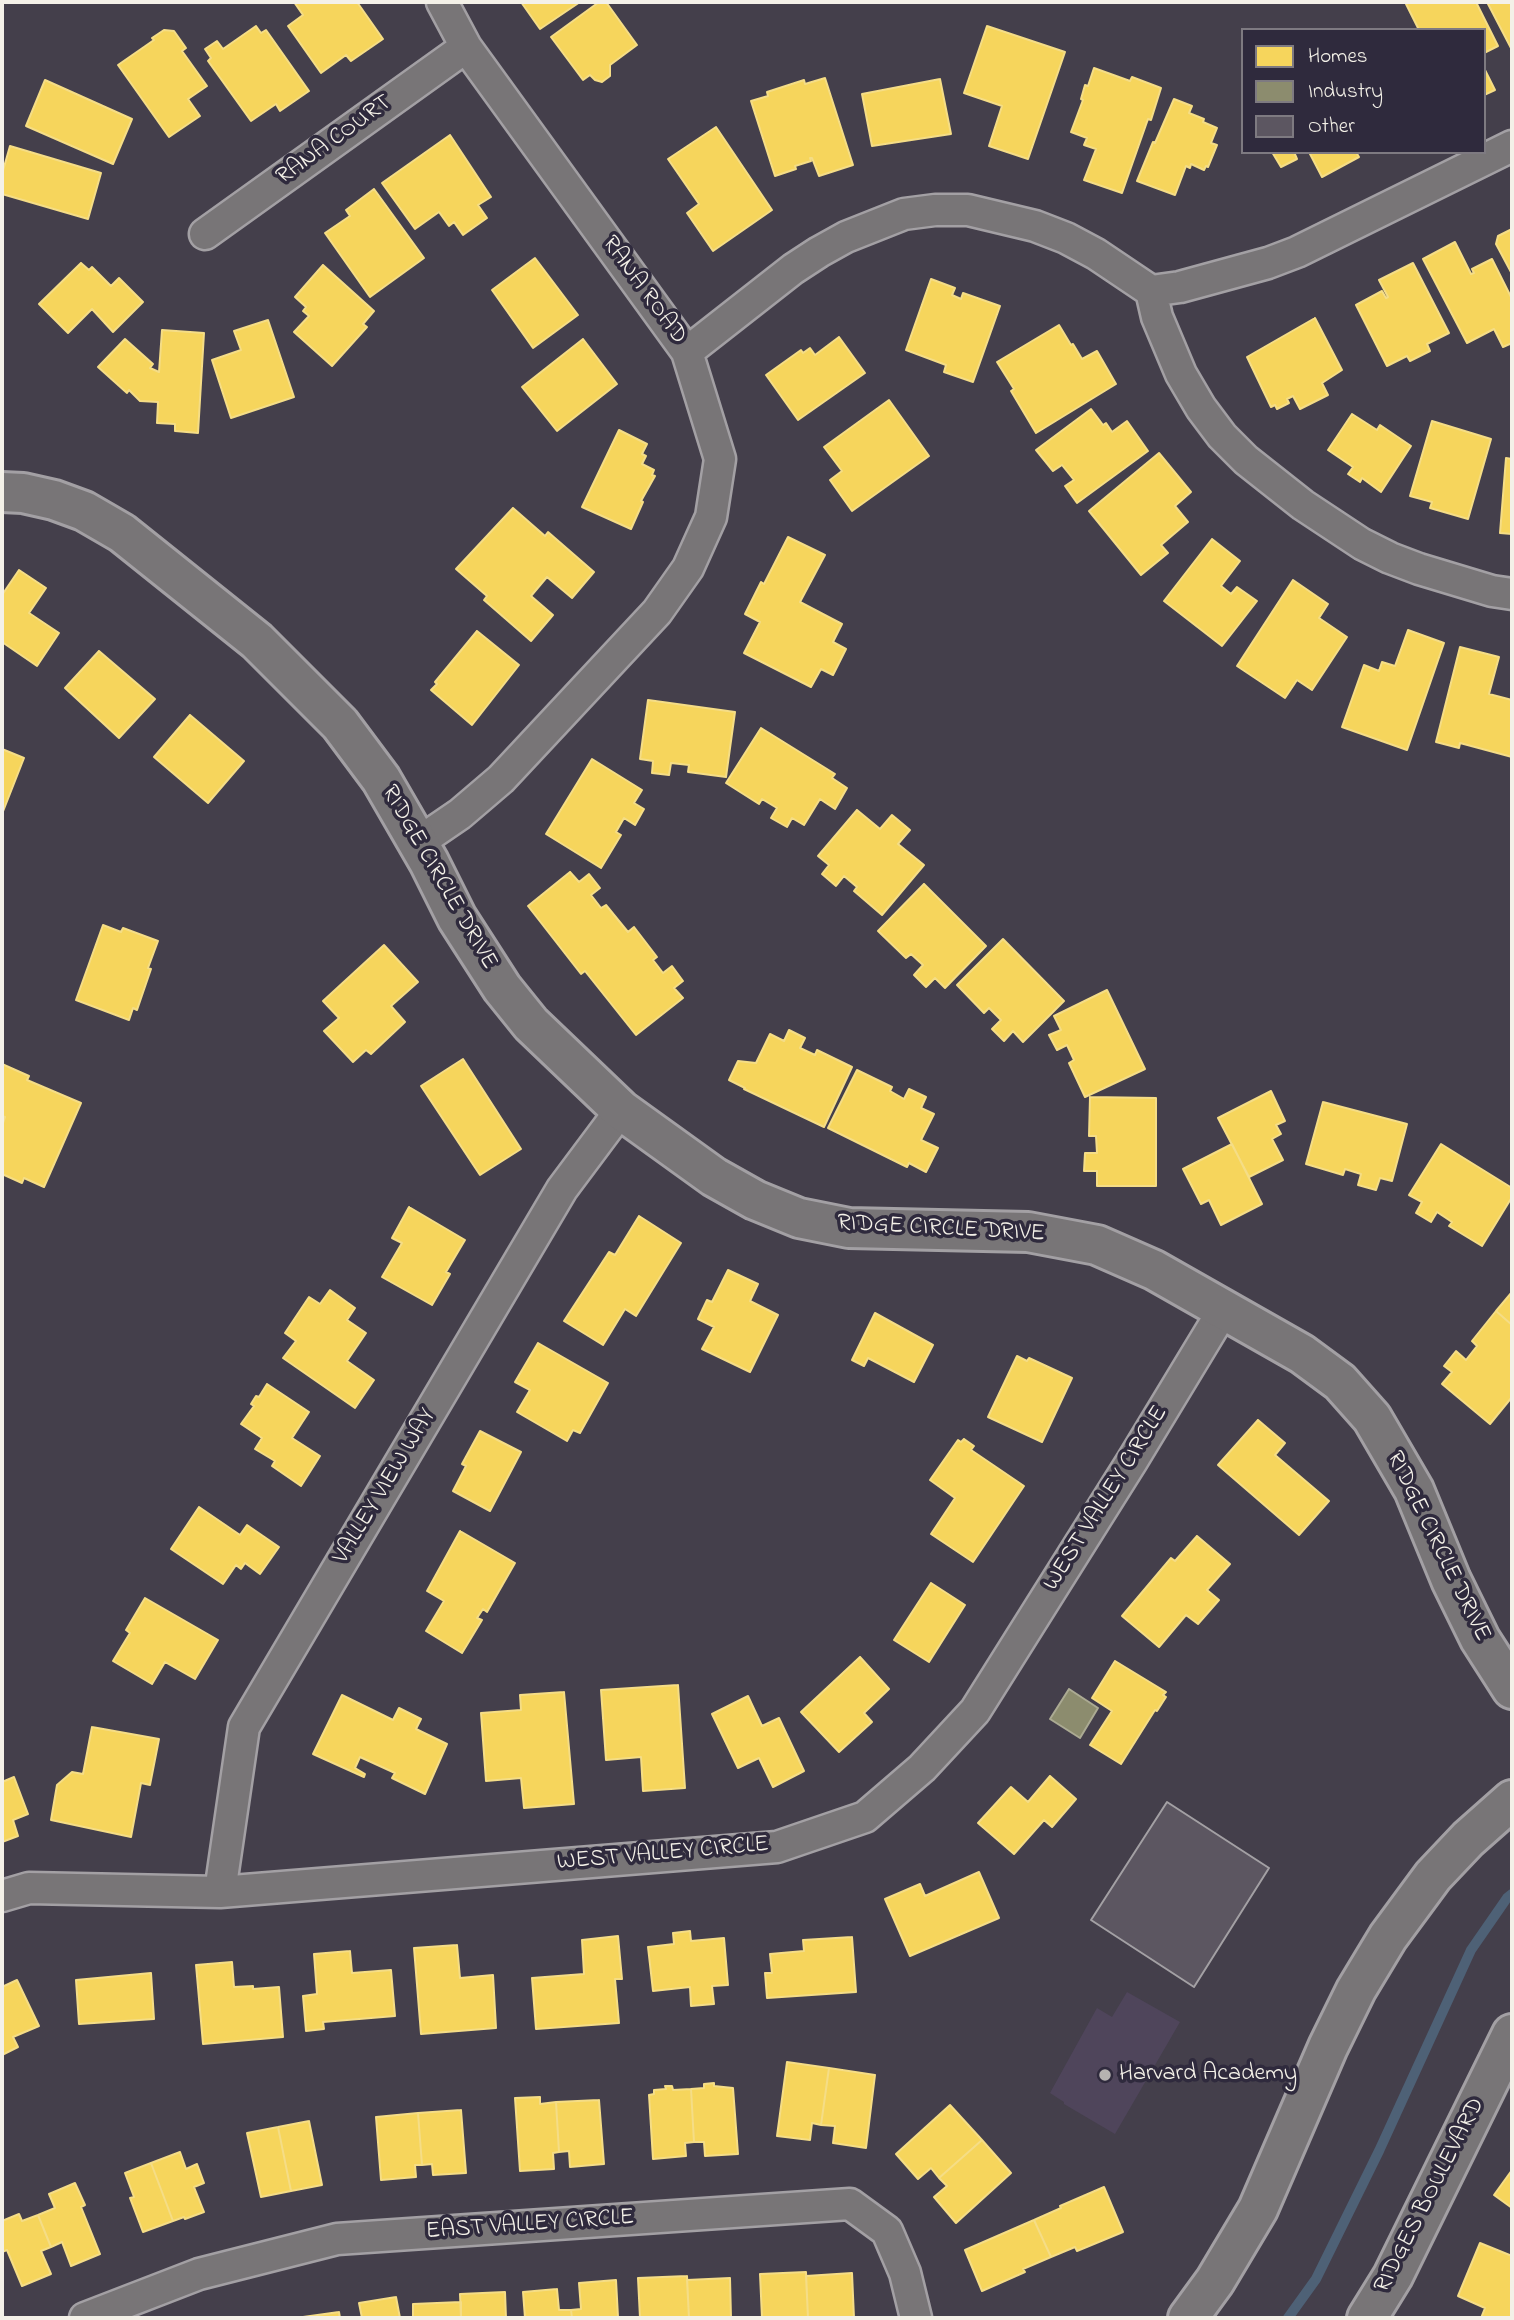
<!DOCTYPE html>
<style>
body{margin:0}
#map{position:relative;width:1514px;height:2320px;overflow:hidden;background:#443f4b;font-family:"Indie Flower",sans-serif}
canvas{display:block}
.frame{position:absolute;inset:0;border:4px solid #f4f1e8;pointer-events:none}
.legend{position:absolute;left:1241px;top:28px;width:245px;height:126px;box-sizing:border-box;background:#2f2a3d;border:2px solid #7e7a81;margin:0;padding:9px 12px;list-style:none;font-size:21px;color:#f4f1e8}
.legend li{display:flex;align-items:center;gap:14px;height:35px}
.legend b{width:35px;border:2px solid #7e7a81}
</style>
<div id="map">
<canvas width="1514" height="2320"></canvas>
<div class="frame"></div>
<ul class="legend">
<li><b style="height:19px;background:#f6d55c"></b>Homes</li>
<li><b style="height:19px;background:#8c8c6e"></b>Industry</li>
<li><b style="height:19px;background:#5c5661"></b>Other</li>
</ul>
</div>
<script>
const ctx = document.querySelector('canvas').getContext('2d');
ctx.lineJoin = 'round';
function fillPath(path, color) {
  ctx.fillStyle = color;
  ctx.fill(path, 'evenodd');
}
function poly(rows) {
  const path = new Path2D();
  for (const r of rows) {
    path.moveTo(r[0], r[1]);
    for (let i = 2; i < r.length; i += 2) path.lineTo(r[i], r[i + 1]);
  }
  return path;
}
function strokePath(path, color, width, dash) {
  ctx.strokeStyle = color;
  ctx.lineWidth = width;
  ctx.lineCap = dash ? 'butt' : 'round';
  ctx.setLineDash(dash || []);
  ctx.stroke(path);
}
function label(font, color, halo, rows, align = 'center') {
  ctx.font = font + ' "Indie Flower",sans-serif';
  ctx.lineWidth = 7;
  ctx.setLineDash([]);
  ctx.textBaseline = 'middle';
  ctx.strokeStyle = halo;
  ctx.fillStyle = color;
  for (const [text, x, y, turn = 0] of rows) {
    ctx.save();
    ctx.translate(x, y);
    ctx.rotate((+turn || 0) * Math.PI / 180);
    ctx.textAlign = isNaN(turn) ? turn : align;
    if (halo) ctx.strokeText(text, 0, 0);
    ctx.fillText(text, 0, 0);
    ctx.restore();
  }
}
fillPath(poly([
 [1127,1992,1180,2022,1115,2134,1064,2104,1064,2102,1050,2093,1097,2008,1112,2017]
]), '#4f455b');
const homes = poly([
 [294,2,357,2,383,39,351,61,346,55,321,73,288,26,303,15,294,2],
 [521,2,580,2,540,29,521,2],
 [599,2,606,2,637,45,610,65,610,76,602,82,595,80,590,75,583,80,551,37,599,2],
 [1411,2,1476,2,1498,46,1484,53,1484,30,1419,30,1406,4,1411,2],
 [1487,2,1512,2,1512,50,1487,2],
 [256,26,261,33,266,30,309,91,280,111,276,104,251,121,208,61,211,58,205,49,217,41,223,49,256,26],
 [987,26,1065,52,1028,159,989,146,1002,106,964,93,987,26],
 [164,30,174,31,186,48,182,51,207,86,188,99,200,116,169,137,118,65,154,40,152,38,164,30],
 [1094,68,1130,81,1132,77,1161,88,1151,120,1148,119,1122,193,1084,180,1096,149,1084,145,1087,138,1071,132,1083,100,1081,99,1085,85,1088,86,1094,68],
 [1484,68,1495,90,1484,95,1484,68],
 [825,78,853,165,819,176,812,158,810,158,811,161,795,166,796,169,775,176,751,101,768,96,767,92,804,80,805,84,825,78],
 [940,79,951,134,872,146,862,94,940,79],
 [45,80,132,119,113,164,26,126,45,80],
 [1174,99,1192,106,1189,113,1204,119,1203,122,1217,128,1211,143,1217,145,1208,167,1206,166,1204,170,1191,164,1190,168,1186,166,1175,195,1137,181,1153,142,1155,143,1174,99],
 [716,127,772,210,713,251,687,213,699,204,668,159,716,127],
 [450,135,491,197,478,205,487,218,463,235,454,222,449,226,439,212,415,229,382,183,450,135],
 [10,146,101,173,88,219,2,194,2,174,10,146],
 [1272,152,1294,152,1297,159,1281,167,1272,152],
 [1309,152,1356,152,1359,157,1322,177,1309,152],
 [374,189,424,258,370,297,325,233,350,216,346,210,374,189],
 [1512,229,1512,274,1496,244,1498,236,1512,229],
 [1455,242,1471,274,1474,273,1472,269,1492,259,1512,299,1512,343,1503,347,1494,329,1467,343,1423,259,1455,242],
 [535,258,578,315,533,348,492,290,535,258],
 [81,263,89,270,92,267,111,286,119,278,143,302,113,332,92,309,68,333,39,304,81,263],
 [1413,263,1449,333,1427,344,1430,351,1410,361,1407,356,1387,366,1356,305,1382,291,1386,298,1388,297,1379,280,1413,263],
 [323,265,374,311,363,324,367,327,332,366,294,332,309,316,303,311,306,307,295,297,323,265],
 [931,279,955,288,952,295,961,299,963,293,1000,306,973,382,944,372,946,365,906,350,931,279],
 [1315,318,1342,370,1322,383,1328,395,1300,409,1293,396,1287,399,1289,403,1277,409,1275,405,1271,407,1247,357,1315,318],
 [268,320,294,397,231,418,212,360,241,350,234,331,268,320],
 [1059,325,1071,345,1073,344,1082,359,1097,351,1116,384,1036,433,1011,391,1014,389,997,362,1059,325],
 [162,330,204,333,198,433,175,431,175,424,157,423,158,402,140,401,129,390,127,393,98,367,125,339,153,364,150,368,159,372,162,330],
 [839,337,865,373,798,420,766,375,801,350,803,353,810,348,815,355,839,337],
 [583,339,617,384,557,431,522,387,583,339],
 [889,400,929,456,852,511,830,480,842,471,824,447,889,400],
 [1091,409,1103,425,1106,423,1112,432,1127,421,1148,451,1077,503,1065,486,1074,480,1062,465,1053,471,1036,450,1091,409],
 [1352,414,1377,430,1380,425,1411,446,1381,492,1362,478,1360,482,1348,474,1353,467,1328,450,1352,414],
 [1432,421,1491,439,1468,519,1430,508,1432,502,1410,496,1432,421],
 [619,430,647,444,642,454,646,456,642,464,654,470,652,475,655,476,641,501,643,502,631,529,582,507,619,430],
 [1159,453,1191,492,1175,506,1188,522,1161,545,1168,553,1141,575,1089,511,1159,453],
 [1506,458,1512,459,1512,534,1500,533,1506,458],
 [513,508,545,536,548,532,594,572,572,598,547,577,531,596,553,615,531,641,484,600,487,596,456,569,513,508],
 [788,537,825,555,800,602,842,624,833,642,846,649,833,675,821,669,811,687,744,653,760,622,745,614,761,582,764,584,788,537],
 [1212,539,1240,561,1221,586,1231,594,1237,587,1257,601,1222,646,1164,601,1212,539],
 [19,570,46,588,29,613,59,633,37,666,2,642,2,595,19,570],
 [1293,580,1328,604,1319,618,1347,637,1312,690,1297,680,1285,698,1237,666,1293,580],
 [1408,630,1444,643,1407,750,1342,727,1364,665,1379,671,1382,662,1395,666,1408,630],
 [477,631,519,665,472,725,431,690,437,684,435,682,477,631],
 [1460,647,1499,657,1489,694,1512,700,1512,757,1460,743,1459,748,1436,742,1460,647],
 [99,651,155,699,119,738,65,688,99,651],
 [648,700,735,712,726,777,688,772,689,765,671,763,669,775,652,773,653,761,640,759,648,700],
 [190,715,244,761,208,803,154,757,190,715],
 [761,728,835,774,832,778,847,788,835,809,820,799,804,825,792,818,787,827,771,818,777,808,762,799,759,804,726,783,761,728],
 [2,749,24,758,2,814,2,749],
 [592,759,642,790,634,803,644,809,635,825,624,818,616,832,621,835,601,868,546,834,592,759],
 [857,810,880,829,892,815,910,830,898,844,924,865,882,915,854,891,857,887,844,876,836,886,822,874,829,865,818,856,857,810],
 [570,872,579,882,589,874,600,888,591,895,601,908,606,905,628,932,634,927,657,957,653,960,663,973,672,966,683,981,674,988,683,998,636,1035,585,971,581,974,528,906,570,872],
 [924,884,986,946,945,988,935,978,926,987,914,975,923,965,911,954,906,958,878,931,924,884],
 [103,925,121,932,123,928,158,941,148,968,151,969,137,1010,133,1008,129,1020,76,1000,103,925],
 [1003,939,1064,1001,1023,1042,1013,1031,1004,1041,992,1029,1001,1020,989,1008,984,1013,957,985,1003,939],
 [384,945,418,982,391,1006,405,1022,371,1054,366,1050,353,1062,324,1031,339,1018,323,1001,384,945],
 [1107,990,1145,1069,1085,1097,1069,1063,1074,1060,1067,1045,1057,1050,1049,1035,1061,1030,1054,1016,1107,990],
 [789,1030,805,1038,800,1048,815,1055,817,1050,852,1067,824,1127,744,1089,745,1088,729,1080,738,1061,756,1063,770,1034,784,1041,789,1030],
 [463,1059,521,1149,480,1175,421,1086,463,1059],
 [2,1064,29,1076,27,1080,81,1103,44,1187,24,1178,22,1183,2,1174,2,1126,5,1117,2,1116,2,1064],
 [857,1070,892,1087,890,1091,904,1099,909,1089,926,1097,921,1108,934,1114,921,1140,938,1148,926,1172,909,1163,907,1167,828,1128,857,1070],
 [1271,1091,1285,1121,1276,1125,1281,1134,1272,1139,1283,1160,1249,1177,1218,1118,1271,1091],
 [1090,1097,1156,1098,1156,1186,1097,1186,1097,1171,1084,1171,1085,1153,1097,1153,1096,1136,1089,1136,1090,1097],
 [1323,1102,1407,1124,1392,1181,1380,1178,1376,1190,1358,1185,1361,1174,1345,1169,1343,1175,1306,1164,1323,1102],
 [1232,1144,1262,1204,1221,1225,1209,1200,1201,1204,1183,1169,1232,1144],
 [1441,1144,1512,1188,1512,1197,1482,1246,1449,1226,1452,1222,1437,1212,1431,1222,1416,1213,1422,1202,1409,1195,1441,1144],
 [409,1207,465,1240,446,1272,450,1274,432,1305,382,1277,402,1243,392,1238,409,1207],
 [639,1216,681,1243,636,1316,625,1309,603,1345,564,1321,609,1252,615,1255,639,1216],
 [728,1270,758,1284,750,1301,778,1315,750,1372,702,1349,714,1327,698,1319,707,1300,712,1302,728,1270],
 [330,1290,355,1308,347,1320,366,1333,347,1361,374,1380,355,1408,283,1358,296,1341,285,1333,309,1297,320,1304,330,1290],
 [1512,1292,1512,1325,1496,1311,1512,1292],
 [1496,1311,1512,1325,1512,1397,1490,1424,1442,1384,1452,1372,1444,1366,1456,1351,1466,1360,1477,1346,1472,1341,1496,1311],
 [875,1313,933,1345,914,1382,868,1358,864,1366,852,1360,875,1313],
 [538,1343,608,1383,580,1433,573,1430,567,1441,517,1412,530,1390,515,1382,538,1343],
 [1017,1356,1027,1361,1029,1358,1072,1378,1042,1442,988,1417,1017,1356],
 [267,1384,309,1412,292,1438,320,1456,301,1486,272,1466,275,1461,255,1449,262,1438,241,1424,254,1406,251,1404,256,1396,259,1397,267,1384],
 [1258,1420,1285,1443,1275,1455,1329,1501,1299,1535,1218,1465,1258,1420],
 [480,1431,521,1452,490,1511,453,1491,466,1466,462,1464,480,1431],
 [964,1439,974,1446,971,1450,1024,1486,973,1562,931,1534,955,1498,930,1480,958,1440,961,1442,964,1439],
 [199,1507,240,1535,247,1525,279,1547,260,1574,245,1563,241,1569,236,1565,223,1584,171,1549,199,1507],
 [460,1531,515,1563,487,1612,483,1609,477,1618,482,1620,462,1653,426,1631,444,1601,427,1591,460,1531],
 [1197,1536,1230,1564,1207,1590,1219,1600,1198,1624,1186,1615,1159,1647,1122,1616,1171,1558,1175,1561,1197,1536],
 [931,1583,965,1605,929,1662,894,1640,931,1583],
 [145,1598,218,1640,195,1679,165,1662,152,1684,113,1661,130,1633,126,1630,145,1598],
 [860,1657,889,1689,864,1713,872,1722,839,1752,801,1712,860,1657],
 [1115,1661,1166,1692,1163,1695,1166,1697,1157,1711,1155,1710,1121,1764,1090,1745,1112,1711,1092,1698,1115,1661],
 [678,1685,685,1788,643,1791,641,1757,606,1760,601,1690,678,1685],
 [564,1692,574,1804,524,1808,521,1778,486,1781,481,1713,521,1710,520,1695,564,1692],
 [342,1695,393,1720,399,1708,421,1719,416,1729,447,1744,425,1794,392,1778,395,1773,360,1757,355,1768,365,1774,364,1777,313,1754,342,1695],
 [748,1696,762,1726,779,1718,804,1771,773,1787,759,1758,738,1768,712,1714,748,1696],
 [92,1727,159,1739,150,1785,141,1783,131,1837,51,1820,57,1785,72,1772,83,1774,92,1727],
 [1050,1776,1076,1799,1052,1827,1044,1820,1014,1854,978,1823,1011,1787,1028,1802,1050,1776],
 [14,1777,28,1814,13,1820,18,1836,2,1842,2,1782,14,1777],
 [979,1872,999,1918,910,1956,885,1899,920,1884,925,1896,979,1872],
 [690,1931,691,1941,724,1938,728,1985,712,1986,714,2004,691,2006,690,1987,653,1991,648,1947,674,1944,673,1933,690,1931],
 [618,1936,622,1979,615,1979,619,2023,536,2029,532,1978,584,1974,582,1940,618,1936],
 [852,1937,856,1992,767,1998,765,1973,772,1973,770,1954,804,1951,803,1940,852,1937],
 [457,1945,460,1978,493,1975,496,2028,421,2034,414,1948,457,1945],
 [350,1951,352,1973,391,1970,395,2016,323,2022,324,2029,306,2031,303,1996,317,1994,314,1954,350,1951],
 [232,1962,234,1987,253,1986,253,1989,279,1987,283,2037,203,2044,196,1965,232,1962],
 [151,1973,154,2019,79,2024,76,1980,151,1973],
 [17,1980,39,2026,13,2037,18,2047,2,2055,2,1987,17,1980],
 [787,2062,829,2068,821,2125,812,2123,810,2140,777,2136,787,2062],
 [829,2068,875,2075,866,2148,833,2143,835,2126,821,2125,829,2068],
 [714,2083,714,2086,733,2088,738,2154,705,2156,704,2142,694,2142,691,2089,704,2088,704,2084,714,2083],
 [665,2086,672,2086,673,2090,691,2089,694,2142,685,2143,686,2156,653,2159,649,2095,654,2094,654,2090,666,2089,665,2086],
 [540,2097,540,2104,556,2102,559,2152,553,2153,554,2169,520,2171,515,2098,540,2097],
 [599,2100,604,2164,570,2167,569,2151,559,2152,556,2102,599,2100],
 [950,2105,982,2140,939,2178,931,2168,918,2179,896,2154,950,2105],
 [461,2110,466,2173,433,2175,432,2164,422,2165,418,2113,461,2110],
 [418,2113,422,2165,415,2165,416,2177,381,2180,376,2117,418,2113],
 [309,2121,322,2185,291,2191,278,2127,309,2121],
 [278,2127,291,2191,261,2197,247,2133,278,2127],
 [982,2140,1011,2173,956,2223,934,2197,947,2186,939,2178,982,2140],
 [180,2152,186,2169,197,2164,204,2183,194,2187,204,2212,185,2219,184,2217,173,2221,151,2163,180,2152],
 [151,2163,173,2221,143,2232,130,2198,134,2197,125,2173,151,2163],
 [1512,2170,1512,2208,1494,2195,1512,2170],
 [75,2183,85,2205,81,2207,100,2254,71,2266,62,2242,51,2247,38,2215,55,2208,49,2194,75,2183],
 [1104,2187,1123,2232,1077,2251,1075,2247,1051,2257,1034,2220,1061,2208,1060,2206,1104,2187],
 [19,2214,22,2221,38,2215,51,2247,41,2251,51,2274,22,2286,7,2250,2,2252,2,2221,19,2214],
 [1034,2220,1051,2257,1023,2269,1025,2272,982,2291,965,2250,1034,2220],
 [1480,2243,1512,2256,1512,2318,1481,2318,1485,2308,1458,2296,1480,2243],
 [806,2272,808,2318,762,2318,760,2274,806,2272],
 [852,2273,854,2318,808,2318,806,2276,852,2273],
 [687,2276,689,2318,640,2318,638,2278,687,2276],
 [730,2278,731,2318,689,2318,687,2280,730,2278],
 [616,2280,618,2317,572,2318,571,2310,581,2309,579,2283,616,2280],
 [557,2289,559,2310,571,2310,572,2318,525,2318,523,2292,557,2289],
 [505,2292,506,2318,461,2318,460,2294,505,2292],
 [396,2297,400,2318,362,2318,359,2303,396,2297],
 [461,2302,461,2318,413,2318,413,2304,461,2302],
 [339,2312,340,2318,303,2318,303,2317,339,2312]
]);
fillPath(homes, '#f6d55c');
strokePath(homes, '#f5dd86', 2);
const industry = poly([
 [1069,1689,1098,1708,1080,1738,1050,1719,1069,1689]
]);
fillPath(industry, '#8c8c6e');
strokePath(industry, '#abaa93', 2);
strokePath(poly([
 [1288,2318,1316,2279,1379,2151,1471,1950,1507,1898,1512,1894]
]), '#4e6176', 10);
const building = poly([
 [1167,1802,1269,1868,1194,1987,1091,1920,1167,1802]
]);
fillPath(building, '#5c5661');
strokePath(building, '#a3a0a4', 2);
const street = poly([
 [205,234,466,47],
 [1151,291,1157,317,1181,374,1201,408,1222,436,1246,460,1303,505,1362,544,1390,558,1419,569,1492,591,1512,594],
 [687,352,793,269,819,252,846,237,904,214,935,210,968,210,1035,226,1066,238,1096,254,1151,291,1180,287,1268,263,1297,252,1512,146],
 [419,842,460,814,501,779,657,612,688,568,711,517,720,459,687,352,466,47,442,2],
 [220,1892,244,1727,562,1189,621,1110],
 [2,1896,29,1888,220,1892,777,1847,865,1817,922,1768,975,1711,1132,1461,1224,1309],
 [85,2318,199,2274,337,2239,850,2204,887,2231,905,2273,916,2318]
]);
const secondary = poly([
 [2,492,23,493,54,500,84,511,122,533,257,641,340,724,381,779,429,862,457,918,502,988,531,1024,621,1110,714,1177,755,1200,799,1218,849,1228,1028,1232,1097,1245,1154,1270,1302,1354,1340,1382,1372,1418,1414,1490,1451,1580,1480,1639,1512,1689],
 [1188,2318,1215,2281,1258,2209,1328,2047,1356,1990,1388,1937,1433,1876,1468,1839,1512,1800],
 [1367,2318,1393,2276,1512,2034]
]);
strokePath(street, '#a3a0a4', 35);
strokePath(secondary, '#a3a0a4', 44);
strokePath(street, '#787577', 30);
strokePath(secondary, '#787577', 38);
for (const [x, y, r, color] of [
 [1105,2075,7,"#b6b3b1"]
]) {
  const dot = new Path2D();
  dot.arc(x, y, r, 0, 2 * Math.PI);
  ctx.fillStyle = color;
  ctx.fill(dot);
  strokePath(dot, '#2f2a3d', 2.5);
}
label('24px', '#f4f1e8', '#2f2a3d', [
 ["RANA COURT",335,141,-36],
 ["RANA ROAD",643,291,54],
 ["RIDGE CIRCLE DRIVE",438,878,60],
 ["RIDGE CIRCLE DRIVE",941,1230,3],
 ["VALLEY VIEW WAY",386,1487,-59],
 ["WEST VALLEY CIRCLE",1107,1499,-58],
 ["RIDGE CIRCLE DRIVE",1437,1547,64],
 ["WEST VALLEY CIRCLE",663,1855,-5],
 ["RIDGES BOULEVARD",1431,2196,-63],
 ["EAST VALLEY CIRCLE",530,2226,-4]
]);
label('24px', '#f4f1e8', '#2f2a3d', [
 ["Harvard Academy",1119,2075]
], 'left');
</script>
